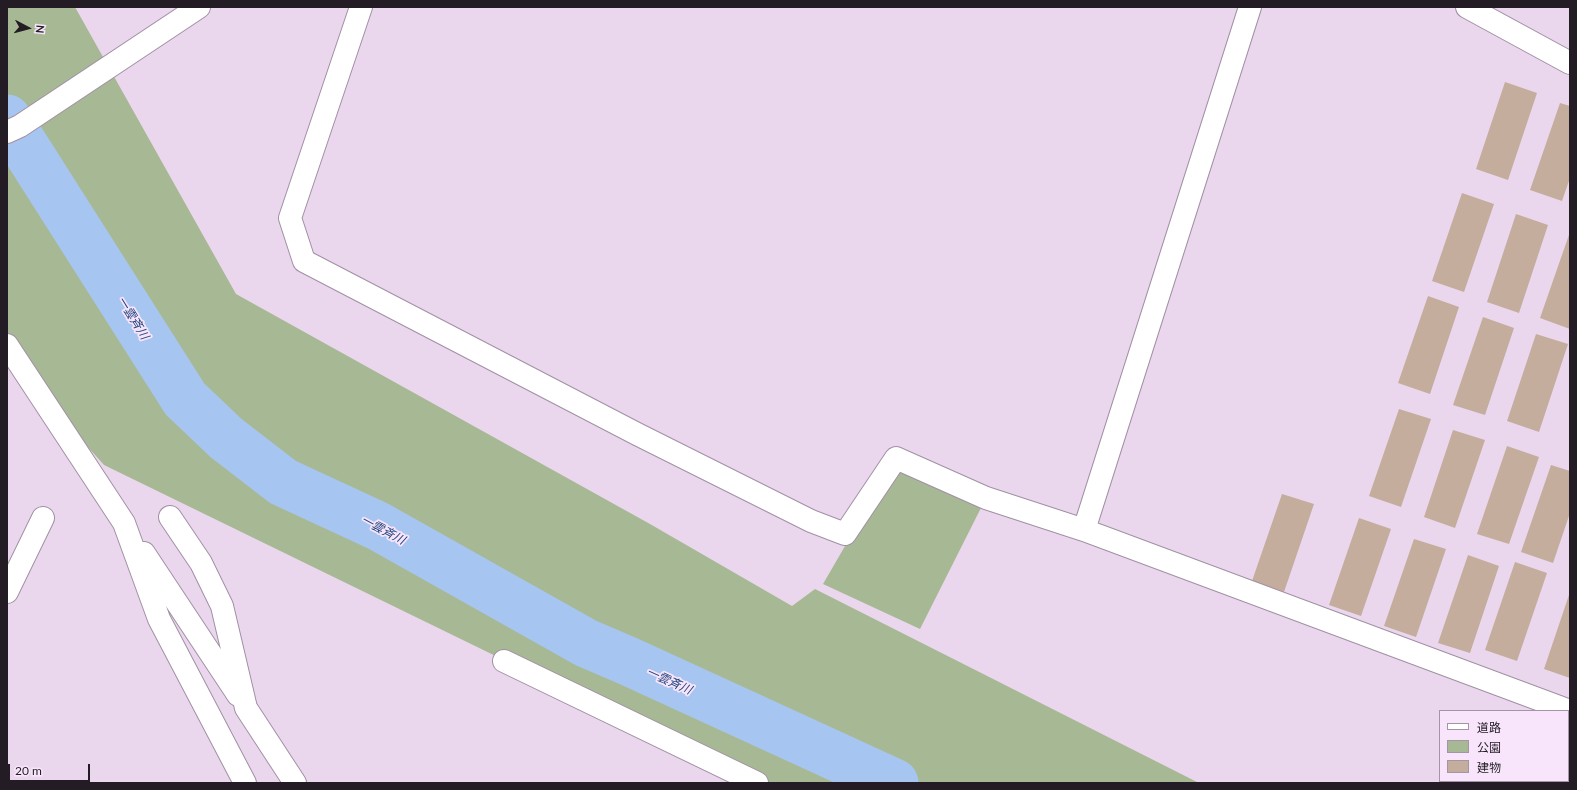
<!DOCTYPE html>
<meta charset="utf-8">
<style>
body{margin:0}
#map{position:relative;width:1577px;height:790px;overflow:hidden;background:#ead7ed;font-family:Lato,"Noto Sans JP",sans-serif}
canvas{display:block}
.frame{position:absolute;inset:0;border:8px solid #231c24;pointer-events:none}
.legend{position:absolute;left:1439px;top:710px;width:130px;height:72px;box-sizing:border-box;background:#f8e5fb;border:1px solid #a395a5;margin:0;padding:5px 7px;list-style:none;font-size:12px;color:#231c24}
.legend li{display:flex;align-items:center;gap:8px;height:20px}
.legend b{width:20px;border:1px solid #a395a5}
.north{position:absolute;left:8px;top:8px;width:40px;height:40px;-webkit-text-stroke:3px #f8e5fb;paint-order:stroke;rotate:96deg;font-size:11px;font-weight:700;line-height:16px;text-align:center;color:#231c24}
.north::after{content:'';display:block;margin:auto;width:14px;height:18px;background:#231c24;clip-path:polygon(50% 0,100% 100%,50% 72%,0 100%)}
.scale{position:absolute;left:8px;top:764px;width:82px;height:18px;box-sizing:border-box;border:2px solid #231c24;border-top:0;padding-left:5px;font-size:12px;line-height:14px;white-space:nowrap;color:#231c24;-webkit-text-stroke:3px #f8e5fb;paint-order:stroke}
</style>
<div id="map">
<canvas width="1577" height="790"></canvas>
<div class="frame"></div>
<ul class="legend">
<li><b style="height:5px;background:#fff"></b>道路</li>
<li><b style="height:11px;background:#a7b994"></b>公園</li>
<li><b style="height:11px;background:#c4ad9c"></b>建物</li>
</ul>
<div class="north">N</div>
<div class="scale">20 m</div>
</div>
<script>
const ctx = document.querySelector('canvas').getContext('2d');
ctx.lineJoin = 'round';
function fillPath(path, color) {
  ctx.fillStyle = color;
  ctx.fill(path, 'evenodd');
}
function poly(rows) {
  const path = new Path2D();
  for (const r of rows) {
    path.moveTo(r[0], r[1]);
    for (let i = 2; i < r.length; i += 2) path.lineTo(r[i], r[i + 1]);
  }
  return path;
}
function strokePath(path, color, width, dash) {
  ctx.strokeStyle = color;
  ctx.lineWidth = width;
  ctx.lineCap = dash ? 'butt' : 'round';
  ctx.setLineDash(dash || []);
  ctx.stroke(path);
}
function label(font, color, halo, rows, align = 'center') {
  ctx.font = font + ' Lato,"Noto Sans JP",sans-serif';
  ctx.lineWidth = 3.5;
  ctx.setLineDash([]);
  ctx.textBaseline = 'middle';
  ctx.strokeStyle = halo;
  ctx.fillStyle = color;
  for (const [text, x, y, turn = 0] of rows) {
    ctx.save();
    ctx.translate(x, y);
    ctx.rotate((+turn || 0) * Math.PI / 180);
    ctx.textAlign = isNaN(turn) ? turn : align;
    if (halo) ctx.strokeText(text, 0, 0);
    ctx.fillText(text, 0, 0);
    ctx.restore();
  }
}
fillPath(poly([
 [7,7,75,7,236,294,650,524,792,606,815,589,1199,783,756,783,104,465,7,357],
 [896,458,986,498,920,629,823,584]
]), '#a7b994');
strokePath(poly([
 [7,119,185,399,226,438,283,482,378,526,586,643,628,661,894,783]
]), '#a7c5f1', 49);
fillPath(poly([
 [1505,82,1537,93,1508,180,1476,169],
 [1560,103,1570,106,1570,178,1562,201,1530,190],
 [1462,193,1494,204,1464,292,1432,281],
 [1516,214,1548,225,1519,313,1487,302],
 [1570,232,1570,329,1540,318],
 [1428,296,1459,307,1430,394,1398,383],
 [1483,317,1514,328,1485,415,1453,405],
 [1536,334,1568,344,1539,432,1507,421],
 [1399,409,1431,419,1401,507,1369,496],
 [1453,430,1485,440,1455,528,1424,517],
 [1507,446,1539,457,1509,544,1477,534],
 [1551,465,1570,471,1570,513,1553,563,1521,552],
 [1282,494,1314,504,1284,592,1252,581],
 [1359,518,1391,529,1361,616,1329,605],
 [1414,539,1446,549,1416,637,1384,626],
 [1468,555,1499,566,1470,653,1438,643],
 [1515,562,1547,573,1517,661,1485,650],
 [1570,592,1570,678,1544,669]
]), '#c4ad9c');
const street = poly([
 [361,7,290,218,304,261,637,434,811,521,845,534,896,458,986,498,1084,530,1570,711],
 [1467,7,1570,63],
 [7,345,124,523,159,619,245,783],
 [170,517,201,563,222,606,246,708,295,783],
 [1084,530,1250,7],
 [144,553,238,695],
 [7,592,43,518],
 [504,661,757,783]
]);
const secondary = poly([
 [7,132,20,126,199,7]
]);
strokePath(street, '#a190a4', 24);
strokePath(secondary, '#a190a4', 24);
strokePath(street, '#fff', 22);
strokePath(secondary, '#fff', 22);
label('italic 12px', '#22467c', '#f8e5fb', [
 ["一雲斉川",133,318,58],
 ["一雲斉川",383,530,28],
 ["一雲斉川",669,681,24]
]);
</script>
